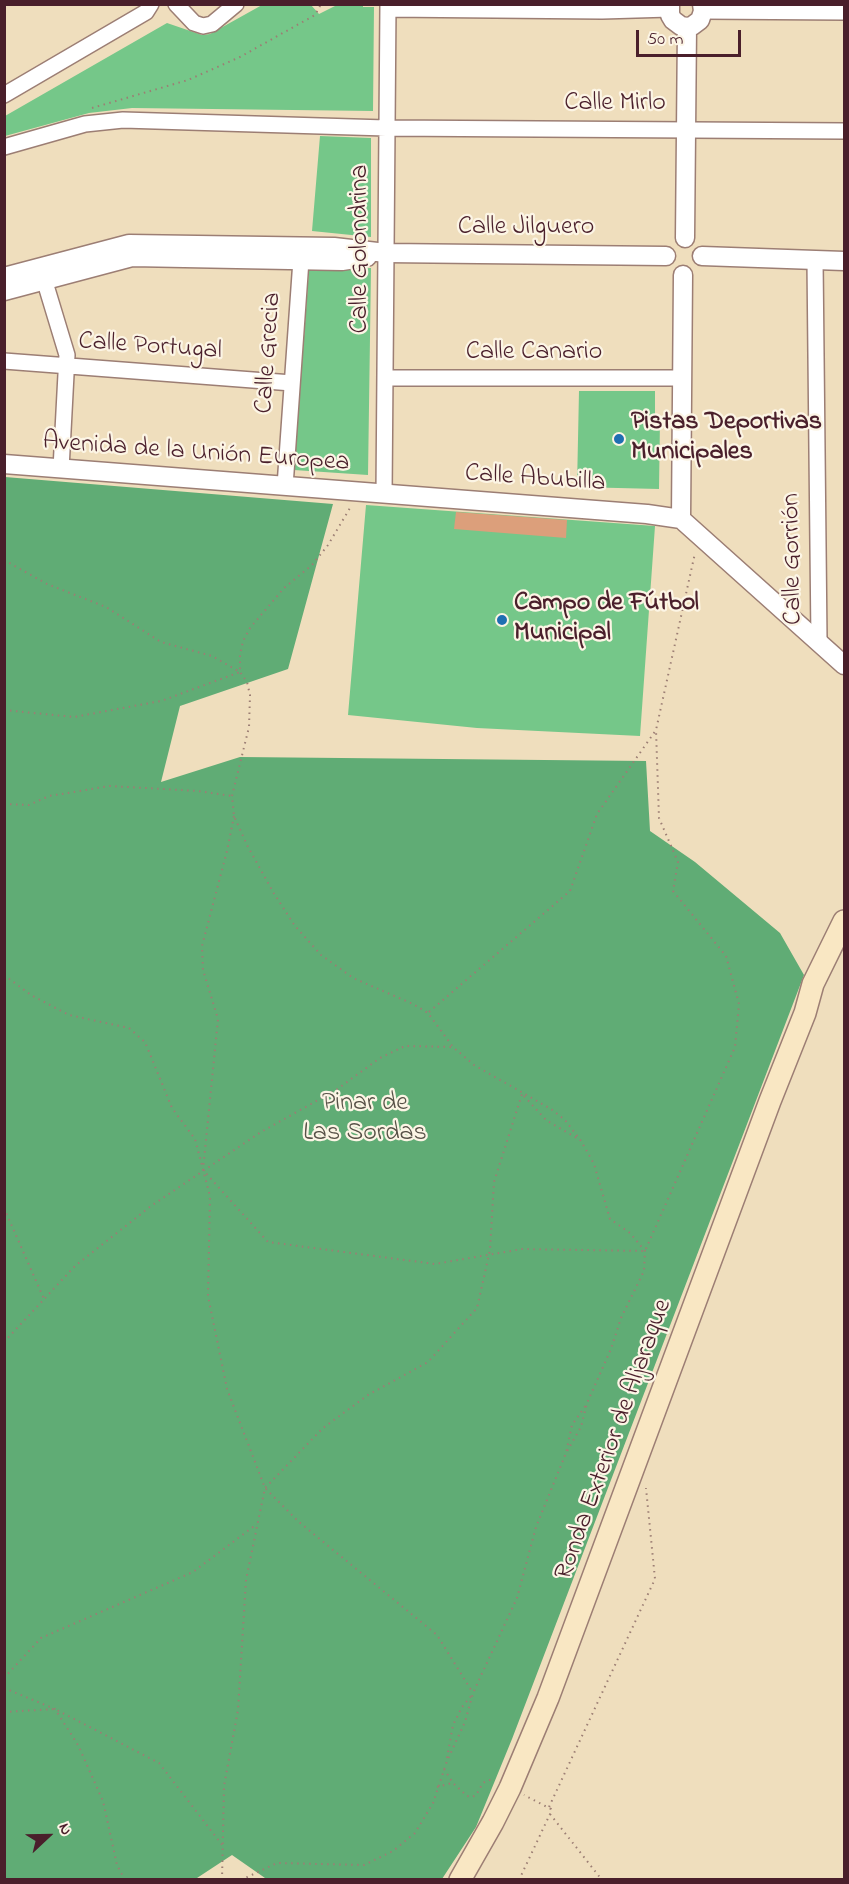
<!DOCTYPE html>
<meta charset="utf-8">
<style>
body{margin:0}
#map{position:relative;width:849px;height:1884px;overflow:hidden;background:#efdebd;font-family:"Indie Flower",sans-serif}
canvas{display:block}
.frame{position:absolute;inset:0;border:6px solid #4a1f2b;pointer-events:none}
.north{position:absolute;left:18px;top:1806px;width:60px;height:60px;-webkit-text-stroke:4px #fcf5e5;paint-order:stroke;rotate:68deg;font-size:16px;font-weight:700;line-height:24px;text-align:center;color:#4a1f2b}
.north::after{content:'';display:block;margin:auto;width:21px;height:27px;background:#4a1f2b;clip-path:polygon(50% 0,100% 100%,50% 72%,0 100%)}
.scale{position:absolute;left:636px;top:30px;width:105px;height:27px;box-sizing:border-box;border:3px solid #4a1f2b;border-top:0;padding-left:8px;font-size:18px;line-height:21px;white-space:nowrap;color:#4a1f2b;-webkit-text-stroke:4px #fcf5e5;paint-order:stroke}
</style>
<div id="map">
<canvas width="849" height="1884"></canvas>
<div class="frame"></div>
<div class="north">N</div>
<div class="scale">50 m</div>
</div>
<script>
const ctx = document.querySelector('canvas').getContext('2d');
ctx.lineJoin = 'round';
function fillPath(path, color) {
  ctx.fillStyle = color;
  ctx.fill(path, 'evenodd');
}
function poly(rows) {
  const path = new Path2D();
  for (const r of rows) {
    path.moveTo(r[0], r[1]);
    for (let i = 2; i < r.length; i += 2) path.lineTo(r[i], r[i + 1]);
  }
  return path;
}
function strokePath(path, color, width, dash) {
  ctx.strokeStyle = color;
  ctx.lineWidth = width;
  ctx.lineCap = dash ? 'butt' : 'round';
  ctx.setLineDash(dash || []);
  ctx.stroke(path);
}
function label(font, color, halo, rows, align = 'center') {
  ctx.font = font + ' "Indie Flower",sans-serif';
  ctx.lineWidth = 4.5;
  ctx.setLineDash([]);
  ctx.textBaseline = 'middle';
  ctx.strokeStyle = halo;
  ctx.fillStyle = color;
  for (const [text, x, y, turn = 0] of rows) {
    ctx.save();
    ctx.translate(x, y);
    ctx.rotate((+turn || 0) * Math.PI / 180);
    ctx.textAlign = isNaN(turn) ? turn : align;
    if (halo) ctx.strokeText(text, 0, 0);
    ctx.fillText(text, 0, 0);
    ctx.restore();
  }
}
fillPath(poly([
 [262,5,311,5,319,14,337,5,363,5,363,7,374,7,373,111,132,108,89,113,5,136,5,116,167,23,202,35,210,34],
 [320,136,371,138,371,237,312,231],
 [371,268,368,475,294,470,309,270],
 [579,391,655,391,655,420,660,420,659,489,577,487],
 [366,505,655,526,640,736,477,728,348,715]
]), '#75c789');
fillPath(poly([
 [5,477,333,504,288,669,180,706,161,782,240,757,646,761,650,831,695,862,780,933,804,975,512,1739,476,1827,442,1879,283,1880,265,1878,232,1855,197,1878,197,1879,5,1879]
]), '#60ac75');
fillPath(poly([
 [456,512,567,520,566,538,454,529]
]), '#dc9f7b');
const minor = poly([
 [176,4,194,23,203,26,212,24,236,4],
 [388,9,602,11,670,9],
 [703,11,844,12],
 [4,95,146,12,151,4],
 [4,147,85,124,123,120,386,128,844,131],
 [815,260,819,641],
 [41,269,67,355,61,469],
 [4,361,292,383],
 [385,378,682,378],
 [285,486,301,260],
 [384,494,388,4]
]);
const tertiary = poly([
 [670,4,670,15,673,20,681,26,687,27,692,26,700,20,703,11,702,4],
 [685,238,687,27],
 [702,256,844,261],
 [683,275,681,519,844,665],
 [4,277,129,244,334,247,386,253,666,256],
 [4,291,132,257,342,261,367,257],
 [4,464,647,514,681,519]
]);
const secondary = poly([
 [460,1880,493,1822,510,1788,548,1698,770,1101,805,1013,813,984,844,921]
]);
strokePath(minor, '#9c7e74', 18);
strokePath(tertiary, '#9c7e74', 21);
strokePath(secondary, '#9c7e74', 24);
strokePath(poly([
 [92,108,188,80,240,57,315,15,321,4],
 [4,560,47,584,106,607,161,642,212,656,240,672,247,682,250,695,249,727,232,796,234,816,247,845,273,892,295,926,321,955,353,978,413,1004,428,1013,453,1047,474,1065,551,1109,565,1120,581,1141,594,1164,610,1219,630,1233,645,1251,644,1271,621,1318,611,1349,587,1403,581,1427,566,1453],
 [4,710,74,717,161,701,240,672,240,655,243,641,250,628,284,588,312,565,328,545,350,508],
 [4,804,29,805,49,796,110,786,198,791,232,796],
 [234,816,227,851,202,946,203,970,218,1019,203,1170,268,1242,435,1264,522,1249,645,1251,735,1047,739,1004,726,956,673,891,678,862,659,818,656,730],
 [4,975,31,995,69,1015,129,1028,145,1042,172,1108,195,1139,210,1196,208,1296,227,1389,265,1488,299,1522,437,1635,473,1693],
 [429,1012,570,891,597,814,656,730,695,553],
 [524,1096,546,1120,580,1140],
 [4,1208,44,1299],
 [4,1342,75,1266,151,1206,261,1132,336,1090,380,1058,405,1046,453,1047],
 [4,1678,41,1638,193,1572,257,1524],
 [4,1688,55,1709,78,1745,103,1801,117,1865,125,1880],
 [4,1712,55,1709,159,1763,223,1846],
 [447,1758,453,1725,462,1707,472,1695],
 [444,1769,453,1783,467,1796,472,1797,476,1795,483,1783,488,1780,495,1780],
 [437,1787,452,1783],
 [549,1807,655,1579,646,1488],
 [550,1814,602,1880],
 [222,1880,224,1786,238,1710,246,1580,265,1488,323,1428,368,1395,428,1362,477,1308,490,1250,494,1182,522,1094],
 [241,1880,277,1863,364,1865,393,1851,415,1833,433,1803,447,1761,465,1722,473,1693,517,1598,536,1527,566,1453,572,1425,586,1405],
 [519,1880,550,1814,551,1809,524,1795]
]), '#9c7e74', 2, [1.5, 4.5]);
strokePath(minor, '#fff', 15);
strokePath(tertiary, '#fff', 18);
strokePath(secondary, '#f9e7c3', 21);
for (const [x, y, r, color] of [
 [619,439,6,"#1f6fb2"],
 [502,620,6,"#1f6fb2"]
]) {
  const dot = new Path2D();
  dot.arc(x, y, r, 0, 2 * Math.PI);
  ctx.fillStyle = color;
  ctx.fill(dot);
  strokePath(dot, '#fcf5e5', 2);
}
label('26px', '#4a1f2b', '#fcf5e5', [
 ["Calle Mirlo",615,105],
 ["Calle Jilguero",526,229],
 ["Calle Golondrina",362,249,-90],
 ["Calle Portugal",150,348,4],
 ["Calle Grecia",270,353,-86],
 ["Calle Canario",534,354],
 ["Avenida de la Unión Europea",196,454,4],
 ["Calle Abubilla",535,480,4],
 ["Calle Gorrión",794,559,-91],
 ["Ronda Exterior de Aljaraque",615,1440,-70]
]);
label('bold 26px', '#4a1f2b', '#fcf5e5', [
 ["Pistas Deportivas",631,424],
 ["Municipales",631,454],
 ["Campo de Fútbol",514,605],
 ["Municipal",514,635]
], 'left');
label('26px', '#575147', '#fcf5e5', [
 ["Pinar de",365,1105],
 ["Las Sordas",365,1135]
]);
</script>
